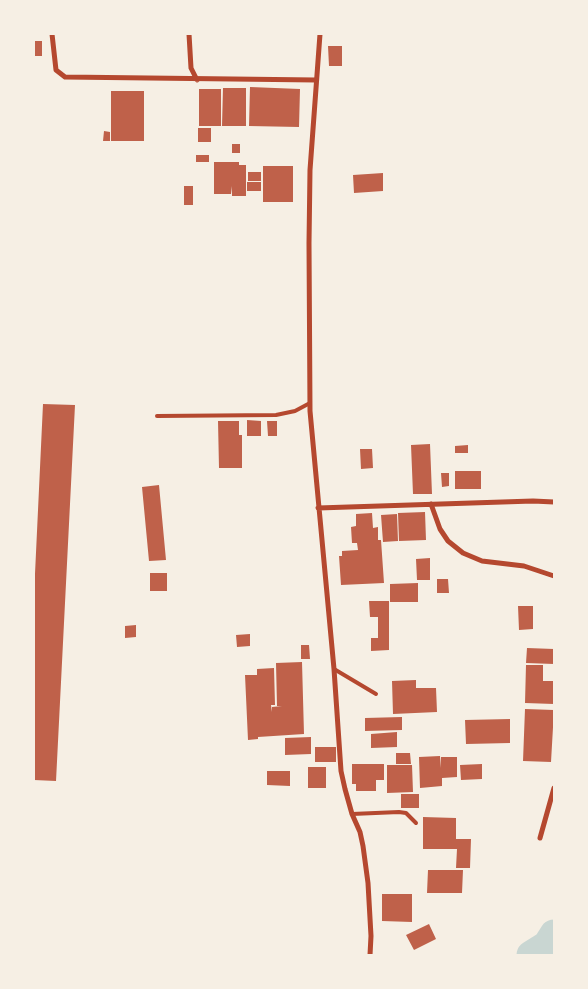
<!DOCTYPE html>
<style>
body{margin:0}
#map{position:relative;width:588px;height:989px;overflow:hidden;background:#f6efe4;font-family:"Space Grotesk",sans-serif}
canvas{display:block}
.frame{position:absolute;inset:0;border:35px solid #f6efe4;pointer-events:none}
</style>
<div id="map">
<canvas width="588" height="989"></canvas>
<div class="frame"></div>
</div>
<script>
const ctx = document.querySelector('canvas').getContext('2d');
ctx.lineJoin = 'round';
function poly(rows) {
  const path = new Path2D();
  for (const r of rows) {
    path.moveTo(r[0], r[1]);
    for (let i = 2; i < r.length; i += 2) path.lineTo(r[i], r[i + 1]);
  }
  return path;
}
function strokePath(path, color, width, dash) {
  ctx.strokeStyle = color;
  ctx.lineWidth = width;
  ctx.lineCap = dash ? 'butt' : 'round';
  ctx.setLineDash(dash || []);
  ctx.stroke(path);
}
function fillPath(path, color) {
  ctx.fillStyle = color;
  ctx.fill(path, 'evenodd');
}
strokePath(poly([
 [531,955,547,945,554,934]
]), '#c9d6d2', 29);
fillPath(poly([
 [34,41,42,41,42,56,34,56],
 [328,46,342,46,342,66,329,66],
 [250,87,300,89,299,127,249,126],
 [223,88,246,88,246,126,222,126],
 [199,89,221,89,221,126,199,126],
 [111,91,144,91,144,141,111,141],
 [198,128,211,128,211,142,198,142],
 [104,131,110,132,110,141,103,141],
 [232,144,240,144,240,153,232,153],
 [196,155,209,155,209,162,196,162],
 [214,162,239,162,239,165,246,165,246,196,232,196,232,186,231,194,214,194],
 [263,166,293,166,293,202,263,202],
 [248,172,261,172,261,181,248,181],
 [383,173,383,191,354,193,353,175],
 [247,182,261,182,261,191,247,191],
 [184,186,193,186,193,205,184,205],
 [43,404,75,405,56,781,34,780,34,595],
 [247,420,261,421,261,436,247,436],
 [218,421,239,421,239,435,242,435,242,468,219,468],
 [267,421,277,421,277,436,268,436],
 [430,444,432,494,413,494,411,445],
 [468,445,468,453,455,453,455,446],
 [360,449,372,449,373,468,361,469],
 [455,471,481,471,481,489,455,489],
 [441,473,449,473,449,486,442,487],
 [159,485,166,560,149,561,142,487],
 [425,512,426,540,399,541,398,513],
 [372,513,373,528,378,527,378,540,381,540,384,583,341,585,339,556,342,556,342,551,358,550,357,543,352,543,351,527,356,526,356,514],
 [397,514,398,541,383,542,381,515],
 [430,558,430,580,417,580,416,559],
 [150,573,167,573,167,591,150,591],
 [437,579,448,579,449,593,437,593],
 [418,583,418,602,390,602,390,584],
 [369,601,389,601,389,650,371,651,371,638,378,638,378,617,370,617],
 [518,606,533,606,533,629,519,630],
 [136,625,136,637,125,638,125,626],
 [250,634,250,646,237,647,236,635],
 [301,645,309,645,310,659,301,659],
 [527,648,554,649,554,664,526,663],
 [302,662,304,734,258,737,258,739,248,740,245,675,257,675,257,669,274,668,275,705,271,705,272,712,272,707,282,706,277,706,276,663],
 [526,665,543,665,543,681,554,681,554,704,525,703],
 [416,680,416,688,436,688,437,712,393,714,392,681],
 [525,709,554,710,551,762,523,761],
 [402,717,402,730,365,731,365,718],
 [510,719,510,743,466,744,465,720],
 [397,732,397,747,371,748,371,734],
 [311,737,311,754,285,755,285,738],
 [315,747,336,747,336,762,315,762],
 [396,753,410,753,411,764,396,764],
 [440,756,441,768,441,757,457,757,457,777,442,778,442,786,420,788,419,757],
 [352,764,384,764,384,780,376,780,376,791,356,791,356,784,352,784],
 [482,764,482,779,461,780,460,765],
 [387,765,412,765,413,792,387,793],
 [308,767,326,767,326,788,308,788],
 [267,771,290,771,290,786,267,785],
 [401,794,419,794,419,808,401,808],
 [423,817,456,818,456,839,471,839,470,868,456,868,457,849,423,849],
 [428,870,463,870,462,893,427,893],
 [382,894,412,894,412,922,382,921],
 [429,924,436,939,414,950,406,935]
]), '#bf614a');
strokePath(poly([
 [157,416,276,415,295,411,310,403],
 [334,669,376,694],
 [352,814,399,812,406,813,416,823]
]), '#b5482f', 4);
strokePath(poly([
 [52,34,56,70,65,77,316,80],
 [189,34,191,68,197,80],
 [320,34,310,170,309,243,310,411,334,669,341,771,345,789,352,814,360,832,363,846,368,883,371,936,370,955],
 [431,504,440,529,448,541,463,553,482,561,524,566,554,576],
 [318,508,533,501,554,502],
 [540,838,554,788]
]), '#b5482f', 5);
</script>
